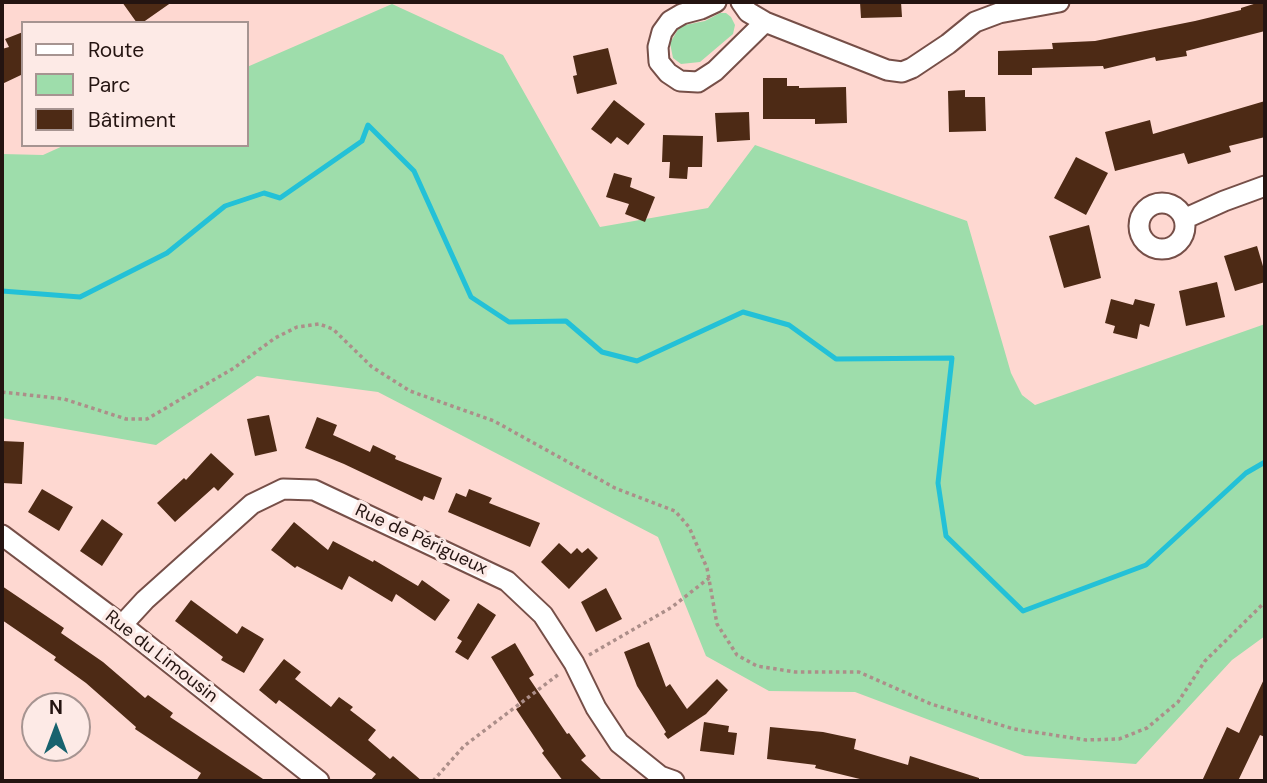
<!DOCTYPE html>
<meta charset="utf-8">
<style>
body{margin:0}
#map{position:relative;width:1267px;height:783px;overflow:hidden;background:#fed8d1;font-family:"DM Sans",sans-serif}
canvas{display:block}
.frame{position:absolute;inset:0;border:4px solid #241411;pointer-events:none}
.legend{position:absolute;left:21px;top:21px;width:228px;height:126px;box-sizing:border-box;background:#fdeae6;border:2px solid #a69491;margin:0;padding:9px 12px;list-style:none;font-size:21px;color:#241411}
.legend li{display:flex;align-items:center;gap:14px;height:35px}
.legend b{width:35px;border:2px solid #a69491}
.north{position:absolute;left:21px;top:692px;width:70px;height:70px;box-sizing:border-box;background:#fdeae6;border:2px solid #a69491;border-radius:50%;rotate:0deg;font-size:19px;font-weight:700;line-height:28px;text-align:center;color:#241411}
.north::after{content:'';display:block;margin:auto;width:24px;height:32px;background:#17626e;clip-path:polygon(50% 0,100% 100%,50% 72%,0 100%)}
</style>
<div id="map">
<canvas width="1267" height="783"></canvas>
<div class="frame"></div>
<ul class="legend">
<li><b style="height:9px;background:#fff"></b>Route</li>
<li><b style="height:19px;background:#9eddab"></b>Parc</li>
<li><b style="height:19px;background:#4d2a15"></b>Bâtiment</li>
</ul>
<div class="north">N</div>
</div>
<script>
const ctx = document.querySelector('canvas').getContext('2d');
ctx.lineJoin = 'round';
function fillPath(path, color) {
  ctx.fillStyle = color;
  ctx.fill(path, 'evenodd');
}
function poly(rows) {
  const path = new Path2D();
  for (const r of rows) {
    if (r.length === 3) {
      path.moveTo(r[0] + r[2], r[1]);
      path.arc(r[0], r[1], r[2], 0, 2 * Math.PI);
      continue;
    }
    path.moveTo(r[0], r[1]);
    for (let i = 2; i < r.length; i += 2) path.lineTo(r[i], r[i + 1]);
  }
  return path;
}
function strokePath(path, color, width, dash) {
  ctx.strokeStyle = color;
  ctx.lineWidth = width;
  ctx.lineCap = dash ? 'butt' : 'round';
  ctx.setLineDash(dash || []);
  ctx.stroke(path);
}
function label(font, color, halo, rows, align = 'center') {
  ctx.font = font + ' "DM Sans",sans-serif';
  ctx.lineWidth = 7;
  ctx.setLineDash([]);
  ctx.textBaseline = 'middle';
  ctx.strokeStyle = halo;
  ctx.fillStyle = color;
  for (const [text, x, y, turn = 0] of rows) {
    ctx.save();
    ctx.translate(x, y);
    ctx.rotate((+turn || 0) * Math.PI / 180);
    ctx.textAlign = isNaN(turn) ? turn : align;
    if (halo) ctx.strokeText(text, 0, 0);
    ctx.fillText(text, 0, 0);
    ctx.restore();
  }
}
fillPath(poly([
 [392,4,503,55,600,227,708,208,755,145,967,221,1011,373,1022,395,1035,405,1265,324,1265,636,1232,660,1136,764,1025,756,855,692,769,691,706,656,658,537,378,392,257,376,156,445,2,418,2,154,43,155,65,145,247,145,247,67],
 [720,13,726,13,731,17,735,25,733,34,700,62,681,64,673,58,670,43,680,26,705,21]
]), '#9eddab');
strokePath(poly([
 [2,291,80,297,167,253,225,206,264,193,280,198,362,141,368,125,414,171,471,297,509,322,566,321,602,352,637,361,743,312,789,325,836,359,952,358,938,483,946,536,1023,611,1146,565,1246,473,1265,462]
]), '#23c1d7', 5);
fillPath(poly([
 [122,2,172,2,142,23,137,23],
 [860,2,901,2,902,17,861,18],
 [1260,2,1265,2,1265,31,1186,51,1187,56,1156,61,1155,57,1104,69,1103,66,1032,68,1032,75,998,75,998,51,1053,49,1052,43,1095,41,1195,21,1241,10,1241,8],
 [23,32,23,79,21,75,2,84,2,49,9,47,5,39],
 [608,48,617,84,577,94,573,76,577,75,573,56],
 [763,78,787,78,787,86,799,86,799,88,846,87,847,123,815,124,815,119,763,119],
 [965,90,965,97,985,97,986,131,949,132,948,91],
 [614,100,645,124,628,145,617,137,611,144,591,129],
 [1265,101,1265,137,1229,146,1231,152,1188,164,1184,153,1115,171,1105,132,1150,120,1153,134],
 [749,112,750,140,717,142,715,113],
 [663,135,703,136,702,167,688,167,687,179,669,178,670,162,662,162],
 [1076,157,1108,173,1086,215,1054,198],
 [614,173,632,178,630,187,655,197,645,222,625,214,629,204,606,197],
 [1089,225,1101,278,1064,288,1049,236],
 [1257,246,1265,273,1265,282,1235,291,1224,256],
 [1217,282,1225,317,1186,326,1179,291],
 [1111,299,1133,305,1135,299,1155,304,1149,327,1140,324,1137,339,1113,333,1115,326,1105,323],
 [269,415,277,451,255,456,247,419],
 [317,417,337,425,333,435,342,439,370,452,373,445,396,456,395,459,442,478,434,500,424,496,422,501,344,464,305,448],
 [2,441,24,442,22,484,2,483],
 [211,453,234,474,218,491,214,487,175,522,157,503,184,478,186,480],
 [42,489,73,507,59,531,28,512],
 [469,489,492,498,489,503,540,523,530,547,448,512,456,493,466,497],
 [102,519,123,534,102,566,80,551],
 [294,522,328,550,333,541,373,562,374,560,418,586,422,580,450,600,435,621,396,594,392,602,349,576,342,590,297,566,295,568,271,550],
 [559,543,571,554,577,548,582,553,588,548,598,558,569,589,541,562],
 [2,586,64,628,61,633,103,662,145,698,148,695,173,713,170,717,266,781,196,781,201,773,135,729,136,727,86,683,54,660,56,657,2,620],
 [606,588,622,619,596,632,581,602],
 [191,600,237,634,242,626,264,639,244,673,221,660,223,657,175,621],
 [478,603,496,615,468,660,455,652,462,641,457,638],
 [649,642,666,687,670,684,687,709,717,679,728,690,706,714,668,739,664,734,666,732,637,686,624,652],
 [515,643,534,675,529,678,567,734,569,733,586,756,581,760,603,781,563,781,542,753,544,751,516,709,521,706,491,657],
 [284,659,301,672,295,679,331,707,339,697,353,707,350,710,376,730,368,740,390,759,393,756,422,781,370,781,376,774,279,700,276,704,259,690],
 [1265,677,1265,737,1260,735,1238,781,1202,781,1227,727,1239,733],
 [704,722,729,726,728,732,737,733,734,755,700,751],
 [770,727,823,732,856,739,854,749,908,765,910,756,979,778,979,781,868,781,815,768,816,765,767,759]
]), '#4d2a15');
const street = poly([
 [716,2,701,9,682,14,670,21,662,32,658,47,659,62,668,73,680,81,698,82,715,71,765,22],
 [741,2,748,12,765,22,887,70,902,72,912,68,948,44,975,22,999,13,1059,2],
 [1162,226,23],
 [1184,219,1224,201,1265,186],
 [2,535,122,625,319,781],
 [122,625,145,600,252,504,283,489,314,490,507,581,543,615,574,663,596,708,619,743,660,776,674,781]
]);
strokePath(street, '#764f48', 23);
strokePath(poly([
 [2,392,64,399,126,419,147,419,234,368,275,338,297,327,319,324,333,329,372,367,410,391,494,421,615,488,675,511,689,527,707,568,717,624,737,655,757,666,795,672,859,672,931,704,1014,729,1086,740,1119,739,1147,728,1178,702,1205,661,1265,602],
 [589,655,672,607,709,578],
 [433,781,464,746,559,674]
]), '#ac8e89', 3.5, [3.5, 3.5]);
strokePath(street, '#fff', 19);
label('18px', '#241411', '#fdeae6', [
 ["Rue de Périgueux",421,540,25],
 ["Rue du Limousin",161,657,38]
]);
</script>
